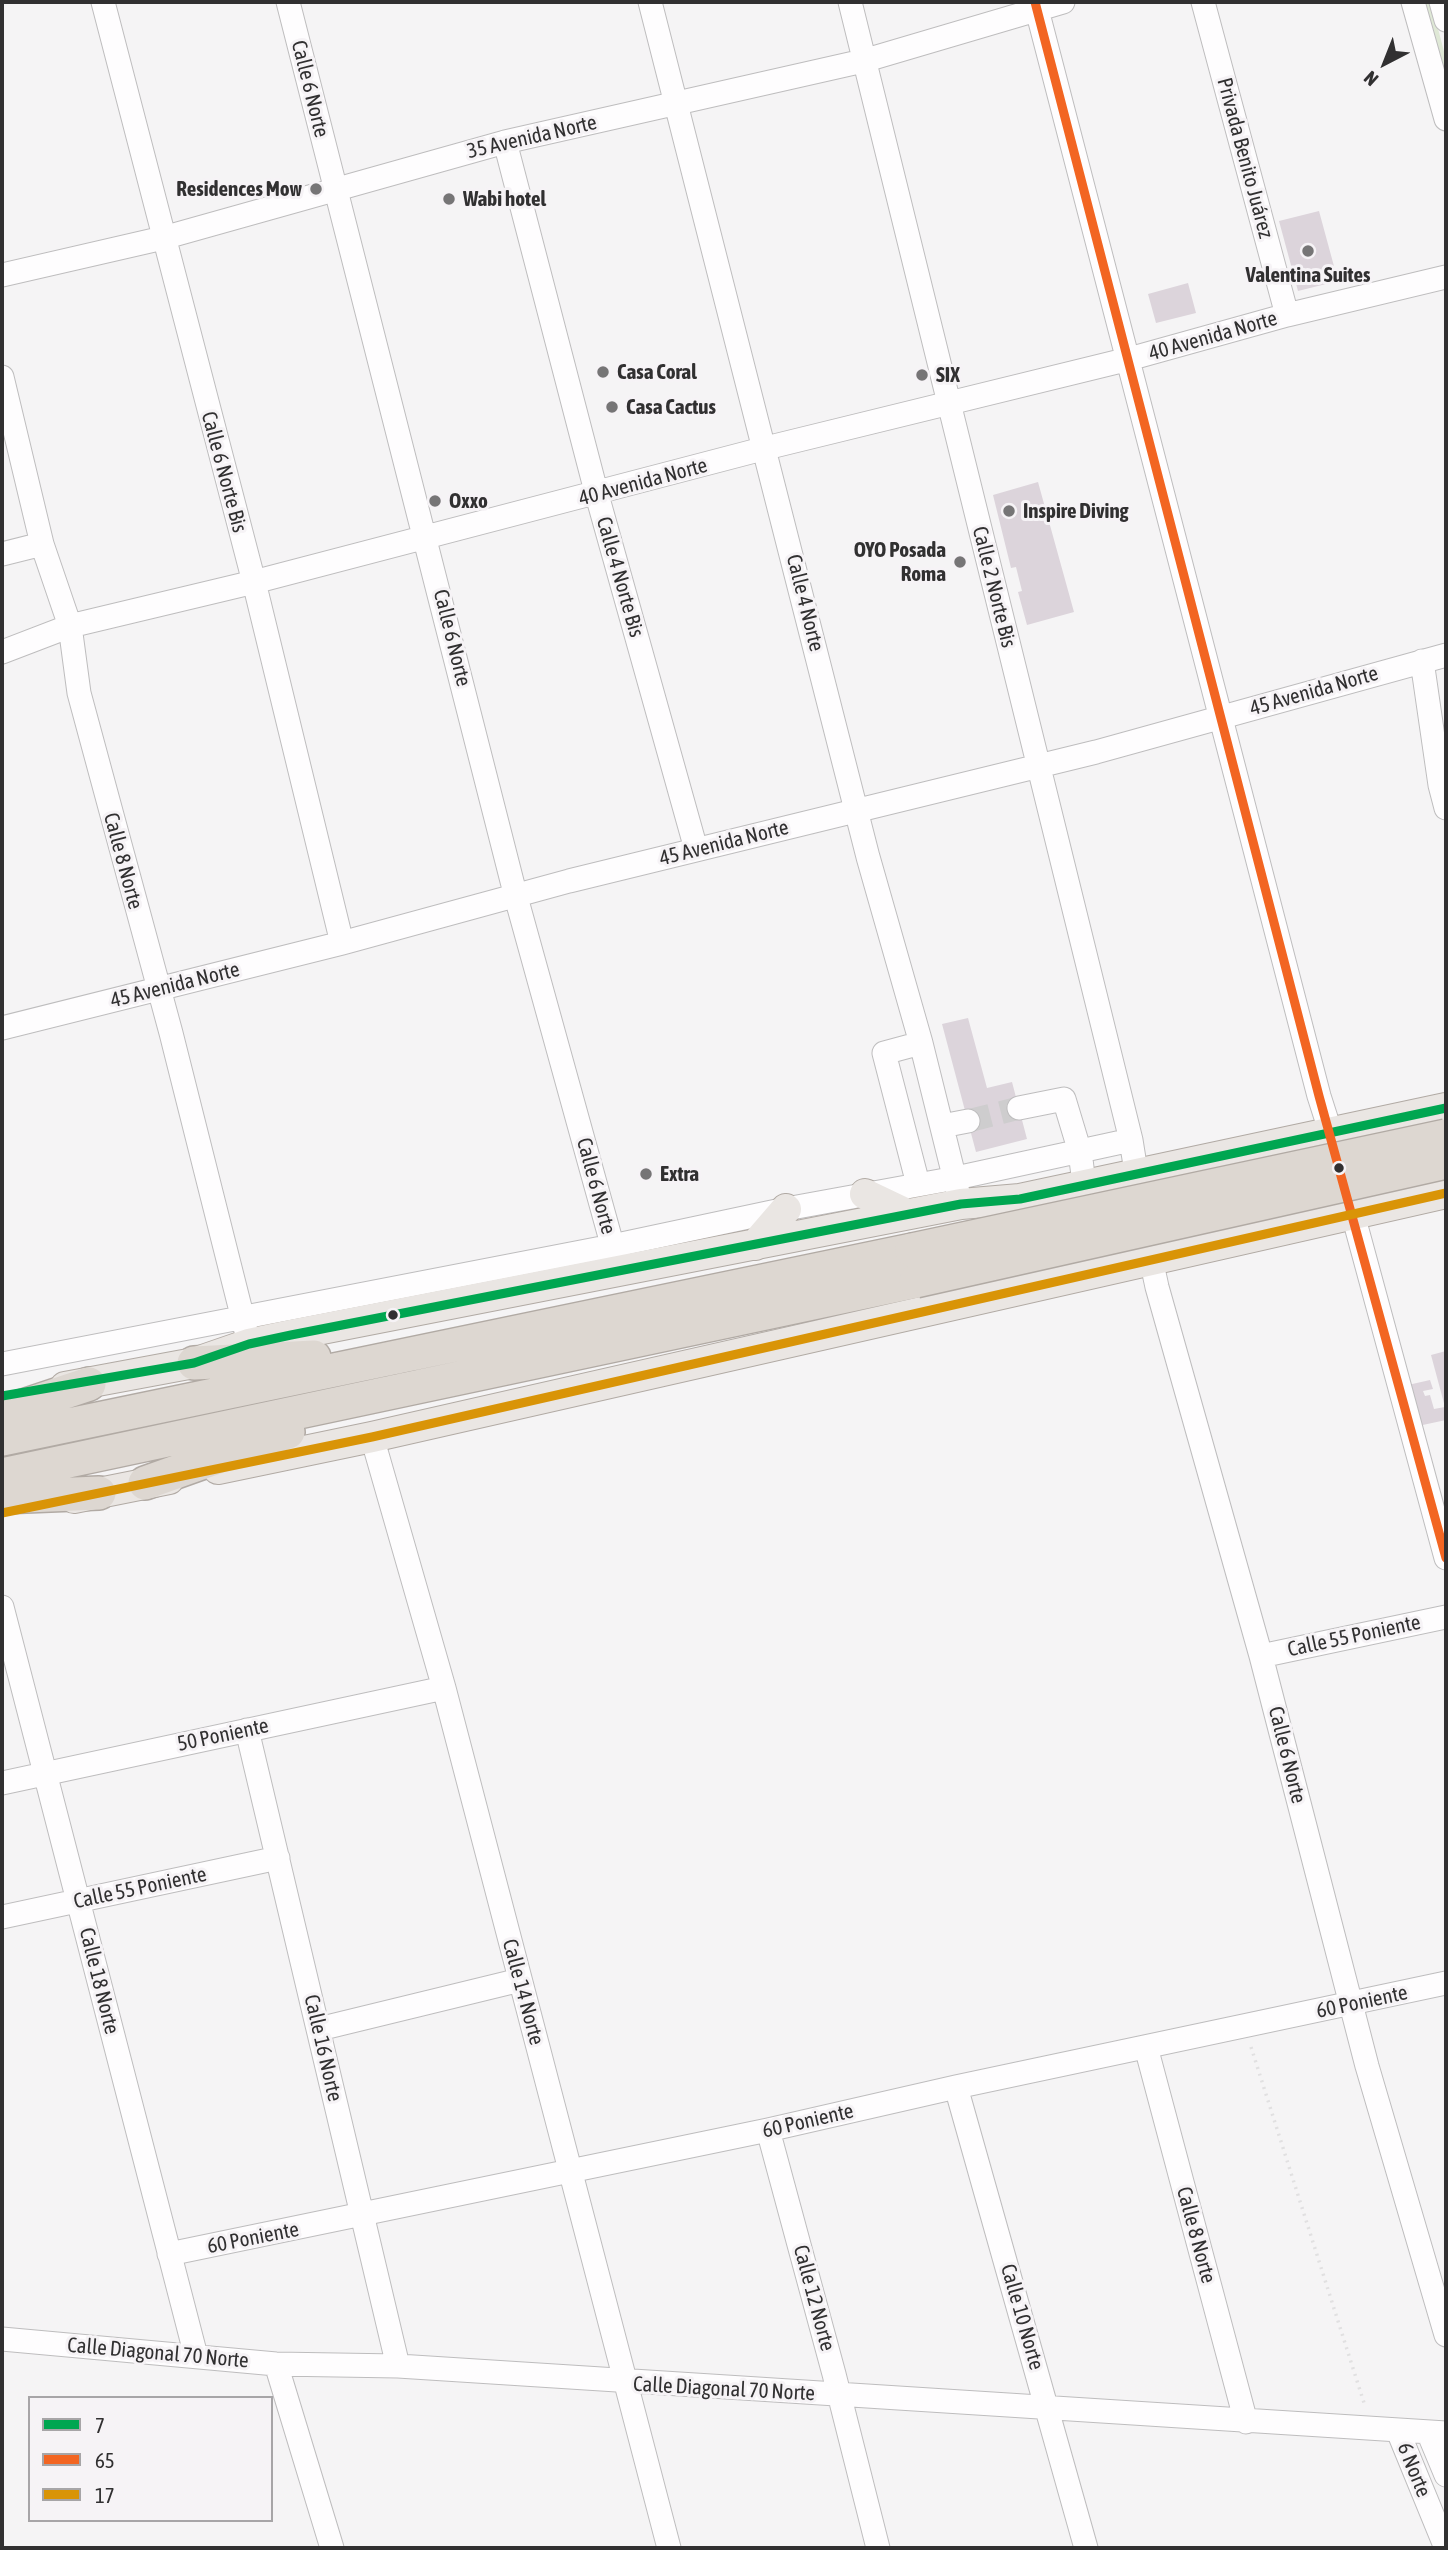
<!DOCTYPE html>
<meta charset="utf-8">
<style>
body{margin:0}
#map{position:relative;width:1448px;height:2550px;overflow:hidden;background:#f5f4f5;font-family:"Asap Condensed",sans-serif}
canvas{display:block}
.frame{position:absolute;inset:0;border:4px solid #313031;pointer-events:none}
.legend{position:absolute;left:28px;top:2396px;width:245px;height:126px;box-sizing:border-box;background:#f6f3f6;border:2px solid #a7a5a7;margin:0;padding:9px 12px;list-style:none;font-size:21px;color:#313031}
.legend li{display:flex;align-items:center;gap:14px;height:35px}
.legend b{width:35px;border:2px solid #a7a5a7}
.north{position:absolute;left:1350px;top:28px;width:70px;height:70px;-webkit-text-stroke:5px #f6f3f6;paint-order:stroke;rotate:222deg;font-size:19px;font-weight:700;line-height:28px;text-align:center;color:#313031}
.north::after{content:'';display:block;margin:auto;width:24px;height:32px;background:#313031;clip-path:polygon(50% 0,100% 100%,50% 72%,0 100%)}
</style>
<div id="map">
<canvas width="1448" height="2550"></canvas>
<div class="frame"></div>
<ul class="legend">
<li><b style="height:9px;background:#00a651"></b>7</li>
<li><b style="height:9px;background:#f26522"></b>65</li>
<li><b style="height:9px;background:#d99407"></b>17</li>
</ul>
<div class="north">N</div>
</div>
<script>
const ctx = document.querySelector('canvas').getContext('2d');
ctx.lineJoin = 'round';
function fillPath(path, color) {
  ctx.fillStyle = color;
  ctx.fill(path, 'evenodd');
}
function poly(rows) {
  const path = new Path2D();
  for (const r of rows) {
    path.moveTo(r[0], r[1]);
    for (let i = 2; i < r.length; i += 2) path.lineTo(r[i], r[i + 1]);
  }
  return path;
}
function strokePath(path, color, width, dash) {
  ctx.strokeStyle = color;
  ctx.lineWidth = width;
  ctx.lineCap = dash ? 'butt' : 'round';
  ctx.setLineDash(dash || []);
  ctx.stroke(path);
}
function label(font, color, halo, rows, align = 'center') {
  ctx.font = font + ' "Asap Condensed",sans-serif';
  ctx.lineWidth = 6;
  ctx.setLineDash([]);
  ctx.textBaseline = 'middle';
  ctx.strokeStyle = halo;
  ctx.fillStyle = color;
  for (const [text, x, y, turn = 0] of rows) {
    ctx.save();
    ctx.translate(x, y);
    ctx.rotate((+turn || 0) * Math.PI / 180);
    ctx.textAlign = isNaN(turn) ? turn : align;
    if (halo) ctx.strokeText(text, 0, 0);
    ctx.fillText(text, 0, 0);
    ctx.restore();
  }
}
fillPath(poly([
 [1424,2,1431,2,1446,59,1446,83]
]), '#dfe8d6');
fillPath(poly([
 [1319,211,1338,281,1298,291,1279,221],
 [1188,283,1196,313,1156,323,1148,294],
 [1038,482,1074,612,1027,625,1018,592,1022,591,1016,567,1011,568,993,495],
 [968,1018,987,1088,1012,1082,1027,1139,976,1152,942,1024],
 [1446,1351,1446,1420,1418,1426,1408,1385,1430,1380,1433,1389,1423,1391,1425,1396,1430,1395,1434,1409,1445,1407,1431,1355]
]), '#dcd4db');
strokePath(poly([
 [968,1121,1019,1108]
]), '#cecdce', 23, [23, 11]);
const minor = poly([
 [103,2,254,582,342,943],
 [288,2,516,897,620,1273],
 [650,2,868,857,921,1043,961,1204],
 [850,2,1131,1140,1139,1190],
 [1035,2,1319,1096,1335,1146],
 [1203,2,1287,315],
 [1413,2,1446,119],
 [1441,2,1446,20],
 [505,142,597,495,696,849],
 [2,275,163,238,505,142,863,61,1063,2],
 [2,377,42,544,70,626,79,693,171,1033,246,1331],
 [2,554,42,544],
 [2,652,70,626,254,582,766,448,1129,359,1287,315,1446,277],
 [1422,661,1440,785,1446,808],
 [2,1028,342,943,569,881,1096,752,1446,655],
 [1019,1108,1064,1099,1080,1152,1084,1183],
 [942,1126,968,1121],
 [918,1184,884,1053,921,1043],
 [1349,1200,1446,1558],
 [1148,1245,1157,1287,1261,1656,1367,2066,1446,2335],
 [2,1364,612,1246,786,1209,956,1178,1131,1140],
 [372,1437,444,1688,669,2548],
 [2,1607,196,2356],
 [1261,1656,1446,1617],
 [247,1730,398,2366],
 [2,1783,444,1688],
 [2,1917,278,1858],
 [319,2029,520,1980],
 [1146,2047,1246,2422],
 [956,2087,1086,2548],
 [768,2130,834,2374,878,2548],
 [169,2254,768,2130,956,2087,1446,1983],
 [2,2339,276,2364,398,2366,1446,2433],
 [276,2364,332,2548],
 [1398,2431,1446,2548],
 [1428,2432,1446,2475]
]);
const major = poly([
 [865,1194,907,1214],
 [755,1245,786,1209],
 [65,1387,194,1363,249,1344,291,1335,961,1204,1020,1199,1446,1108],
 [218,1469,372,1437,1446,1193],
 [74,1498,169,1479]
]);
const highway = poly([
 [194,1363,314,1357],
 [2,1413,89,1384],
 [2,1439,912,1250],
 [2,1475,916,1281],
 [145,1483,288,1432],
 [2,1497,99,1493]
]);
strokePath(minor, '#bebdbe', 25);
strokePath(major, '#b1aaa4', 32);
strokePath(highway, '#b1aaa4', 36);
strokePath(poly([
 [1251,2047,1365,2406]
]), '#e1e0e1', 3.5, [2, 5]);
strokePath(minor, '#fefdfe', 23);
strokePath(major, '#eae6e3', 30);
strokePath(highway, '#ddd7d1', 33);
const highwayBridge = poly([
 [912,1250,1446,1136],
 [916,1281,1446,1162]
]);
strokePath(highwayBridge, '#b1aaa4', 36, []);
strokePath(highwayBridge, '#ddd7d1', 33);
strokePath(poly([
 [2,1396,194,1363,249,1344,291,1335,961,1204,1020,1199,1446,1108]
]), '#00a651', 9);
strokePath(poly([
 [1035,2,1319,1096,1446,1558]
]), '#f26522', 9);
strokePath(poly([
 [2,1513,372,1437,1446,1193]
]), '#d99407', 9);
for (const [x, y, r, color] of [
 [316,189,7,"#767576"],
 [449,199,7,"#767576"],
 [1308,251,7,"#767576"],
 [603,372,7,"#767576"],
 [922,375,7,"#767576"],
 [612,407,7,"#767576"],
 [435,501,7,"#767576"],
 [1009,511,7,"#767576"],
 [960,562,7,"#767576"],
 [1339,1168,6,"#313031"],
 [646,1174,7,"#767576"],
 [393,1315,6,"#313031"]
]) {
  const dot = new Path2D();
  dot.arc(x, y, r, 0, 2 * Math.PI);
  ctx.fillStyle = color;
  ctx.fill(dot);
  strokePath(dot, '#f6f3f6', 2.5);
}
label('21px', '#313031', '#f6f3f6', [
 ["Calle 6 Norte",310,89,76],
 ["35 Avenida Norte",532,137,-13],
 ["Privada Benito Juárez",1245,158,75],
 ["40 Avenida Norte",1213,336,-16],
 ["Calle 6 Norte Bis",224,472,75],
 ["40 Avenida Norte",643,482,-15],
 ["Calle 4 Norte Bis",620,577,74],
 ["Calle 2 Norte Bis",994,587,76],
 ["Calle 4 Norte",805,603,76],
 ["Calle 6 Norte",452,638,76],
 ["45 Avenida Norte",1314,691,-16],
 ["45 Avenida Norte",724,843,-14],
 ["Calle 8 Norte",123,861,75],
 ["45 Avenida Norte",175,985,-14],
 ["Calle 6 Norte",596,1186,75],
 ["Calle 55 Poniente",1354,1636,-12],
 ["50 Poniente",223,1735,-12],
 ["Calle 6 Norte",1287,1755,76],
 ["Calle 55 Poniente",140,1888,-12],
 ["Calle 18 Norte",99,1981,76],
 ["Calle 14 Norte",523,1992,75],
 ["60 Poniente",1362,2002,-12],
 ["Calle 16 Norte",323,2048,77],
 ["60 Poniente",808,2121,-13],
 ["Calle 8 Norte",1196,2235,75],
 ["60 Poniente",253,2238,-11],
 ["Calle 12 Norte",814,2298,75],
 ["Calle 10 Norte",1022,2317,74],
 ["Calle Diagonal 70 Norte",158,2353,5],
 ["Calle Diagonal 70 Norte",724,2389,3],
 ["6 Norte",1414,2470,68]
]);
label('bold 21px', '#313031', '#f6f3f6', [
 ["Residences Mow",302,189,"right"],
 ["Wabi hotel",463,199],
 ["Valentina Suites",1308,275,"center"],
 ["Casa Coral",617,372],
 ["SIX",936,375],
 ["Casa Cactus",626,407],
 ["Oxxo",449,501],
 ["Inspire Diving",1023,511],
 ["OYO Posada",946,550,"right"],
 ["Roma",946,574,"right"],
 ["Extra",660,1174]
], 'left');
</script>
